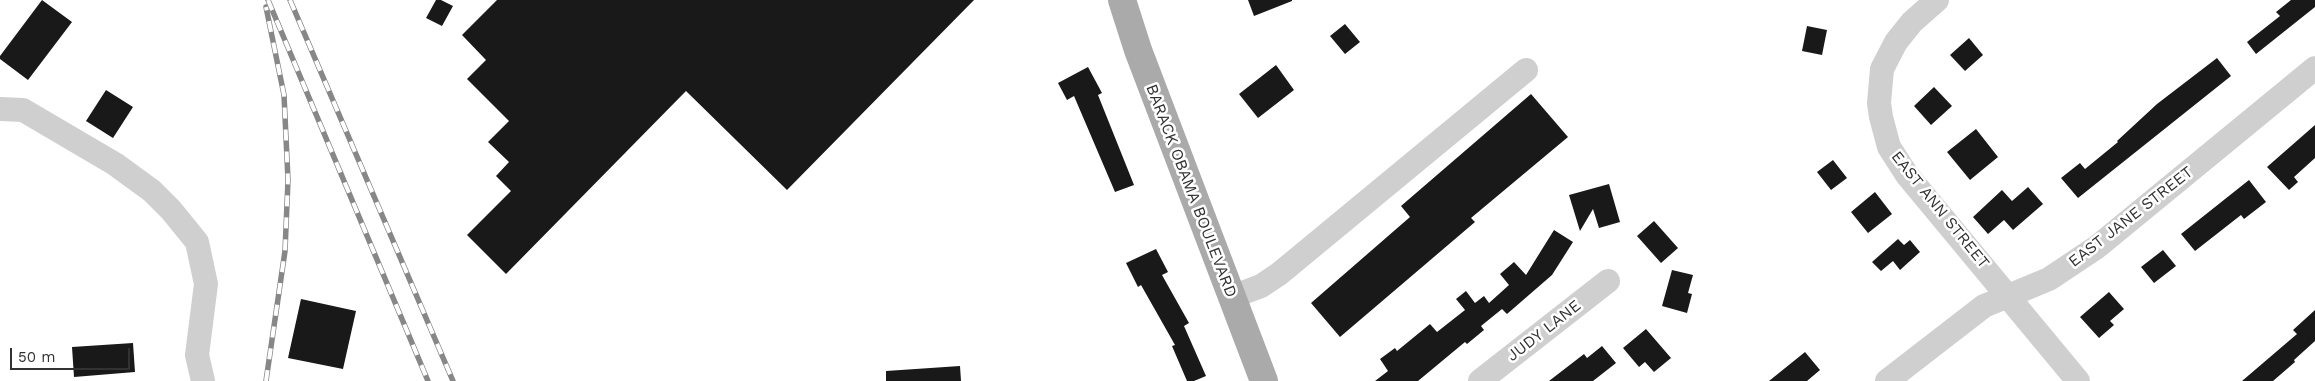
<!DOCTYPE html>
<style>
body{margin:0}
#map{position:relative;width:2315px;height:381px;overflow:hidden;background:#fff;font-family:"Work Sans",sans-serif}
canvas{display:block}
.scale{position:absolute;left:10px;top:348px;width:120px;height:22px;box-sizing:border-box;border:2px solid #323232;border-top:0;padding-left:6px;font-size:15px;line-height:18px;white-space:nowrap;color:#323232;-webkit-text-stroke:4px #fff;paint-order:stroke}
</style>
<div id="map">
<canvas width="2315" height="381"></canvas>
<div class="scale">50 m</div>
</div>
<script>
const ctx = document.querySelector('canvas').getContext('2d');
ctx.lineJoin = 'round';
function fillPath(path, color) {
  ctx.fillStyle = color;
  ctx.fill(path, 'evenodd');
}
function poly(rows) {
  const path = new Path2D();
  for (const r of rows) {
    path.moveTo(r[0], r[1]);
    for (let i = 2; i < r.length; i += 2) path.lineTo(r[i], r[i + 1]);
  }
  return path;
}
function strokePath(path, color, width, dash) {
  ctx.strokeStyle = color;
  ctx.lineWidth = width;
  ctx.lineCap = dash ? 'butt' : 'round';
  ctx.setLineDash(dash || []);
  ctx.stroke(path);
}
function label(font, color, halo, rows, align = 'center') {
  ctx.font = font + ' "Work Sans",sans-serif';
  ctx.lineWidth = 5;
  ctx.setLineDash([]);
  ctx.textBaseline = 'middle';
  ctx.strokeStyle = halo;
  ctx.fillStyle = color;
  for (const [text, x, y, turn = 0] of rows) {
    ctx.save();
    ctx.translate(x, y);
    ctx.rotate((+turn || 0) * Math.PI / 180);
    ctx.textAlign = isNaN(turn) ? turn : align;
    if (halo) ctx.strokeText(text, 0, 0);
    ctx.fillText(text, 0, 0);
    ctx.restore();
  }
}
fillPath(poly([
 [42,0,72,22,28,80,0,59,0,56],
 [436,0,441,0,453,6,442,26,426,18],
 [497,0,974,0,787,190,686,91,506,274,467,235,511,191,496,176,509,162,488,142,509,121,467,79,486,60,462,35],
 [1248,0,1292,0,1292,1,1254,16],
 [2291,0,2315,0,2315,7,2256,54,2247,42,2280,16,2276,12],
 [1345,24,1360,42,1345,54,1330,36],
 [1807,26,1827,30,1822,55,1802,51],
 [1969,38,1983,55,1965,71,1950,55],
 [2217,58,2231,76,2078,198,2061,178,2080,163,2085,169,2118,142,2117,141,2157,104],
 [1276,65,1294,90,1258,118,1239,94],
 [1088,67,1102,93,1098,95,1134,185,1115,192,1074,96,1067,100,1058,83],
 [1934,87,1952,106,1931,125,1914,106],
 [106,90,133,107,113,138,86,121],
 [1531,94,1568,137,1471,218,1475,222,1340,337,1311,303,1410,217,1401,206],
 [2315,125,2315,158,2294,177,2298,182,2289,190,2267,167],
 [1976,129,1998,157,1970,180,1947,152],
 [1833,160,1847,178,1831,190,1817,172],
 [2249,180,2266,202,2244,219,2241,215,2195,251,2181,234],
 [1609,184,1620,222,1599,228,1593,209,1580,231,1569,195],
 [2028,187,2043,204,2013,230,2004,220,1988,234,1973,217,2002,190,2012,201],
 [1875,192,1892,214,1868,233,1851,212],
 [1654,221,1678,248,1661,263,1637,236],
 [1554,230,1573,242,1552,275,1507,314,1502,309,1481,326,1484,330,1467,344,1465,342,1418,381,1375,381,1388,371,1380,359,1395,348,1397,351,1430,324,1437,332,1465,310,1456,299,1466,291,1475,303,1484,296,1489,303,1509,285,1500,274,1514,262,1526,275],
 [1898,239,1904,245,1910,240,1920,252,1900,270,1893,261,1881,271,1872,262],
 [1156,249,1168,272,1162,275,1189,323,1184,326,1206,376,1194,381,1187,381,1172,346,1175,345,1141,285,1138,287,1126,263],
 [2163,250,2176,266,2154,283,2141,267],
 [1672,270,1693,275,1688,293,1692,294,1687,313,1662,306],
 [2109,292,2124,309,2110,321,2114,325,2099,338,2080,317],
 [301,299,356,311,343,369,288,358],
 [2315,310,2315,341,2294,360,2295,362,2273,381,2242,381,2297,334,2293,330],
 [1646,329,1671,358,1654,372,1645,362,1639,367,1623,348],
 [133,343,135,372,74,377,72,347],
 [1602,346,1616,363,1593,381,1549,381,1584,354,1587,358],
 [1805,352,1820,370,1807,381,1769,381],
 [960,366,961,381,886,381,886,371]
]), '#191919');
strokePath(poly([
 [1937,0,1912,22,1896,42,1882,69,1879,103,1881,117,1889,147,1907,175,2078,381],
 [0,109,23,110,115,164,152,191,171,210,197,242,206,284,197,355,203,381],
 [1232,297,1261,286,1279,274,1526,70],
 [1480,381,1608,281],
 [1887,381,1984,306,2049,279,2097,247,2315,68]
]), '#cfcfcf', 24);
strokePath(poly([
 [1122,0,1138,50,1264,381]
]), '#aaa', 28);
const rail = poly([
 [268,0,428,381],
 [290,0,453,381],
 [266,381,285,251,288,180,284,95,266,7]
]);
strokePath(rail, '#878787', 5.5);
strokePath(rail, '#fff', 4, [11]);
label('16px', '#323232', '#fff', [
 ["BARACK OBAMA BOULEVARD",1191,191,69],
 ["EAST ANN STREET",1940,210,51],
 ["EAST JANE STREET",2131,217,-38],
 ["JUDY LANE",1544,331,-38]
]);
</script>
